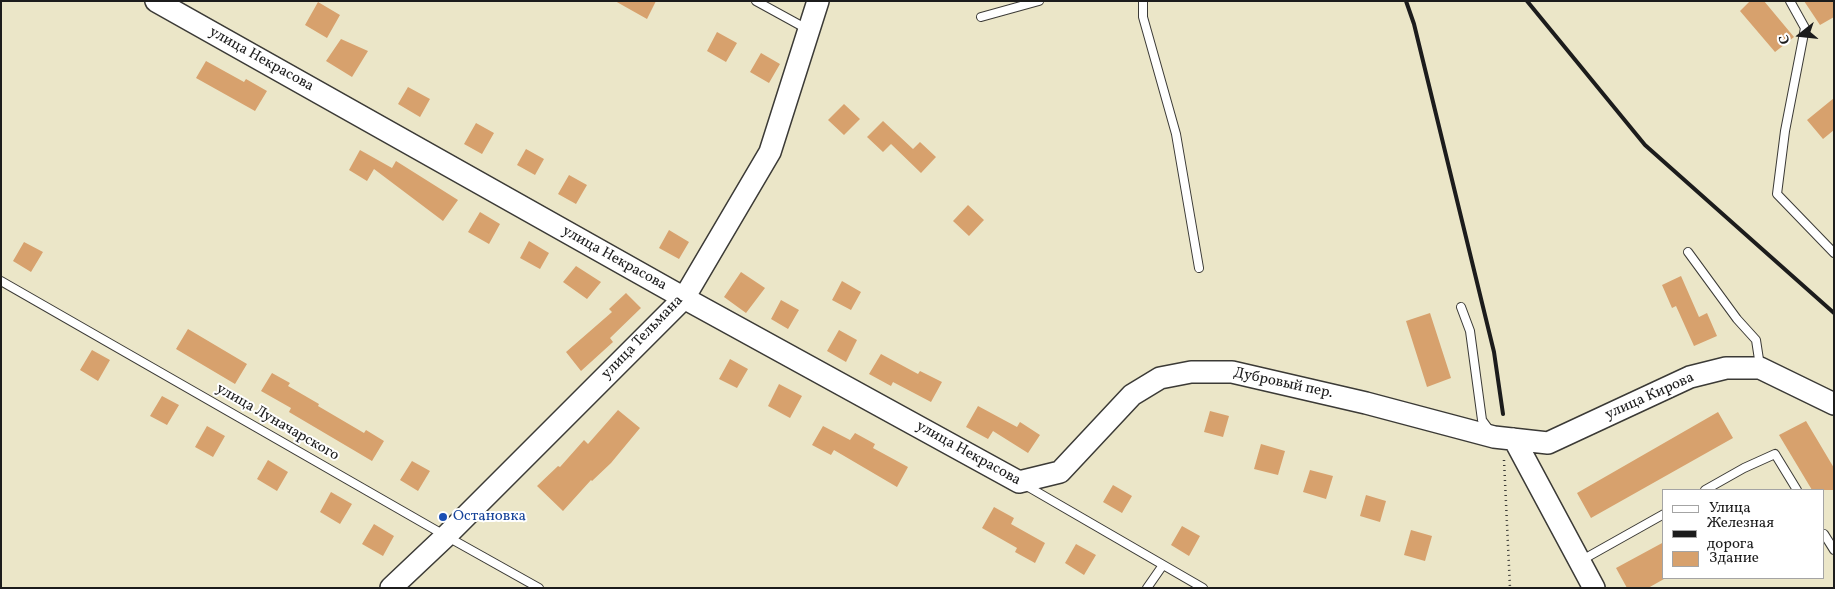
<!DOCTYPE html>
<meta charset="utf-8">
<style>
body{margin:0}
#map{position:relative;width:1835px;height:589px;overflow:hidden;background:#ebe6c8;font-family:Vollkorn,serif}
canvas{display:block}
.frame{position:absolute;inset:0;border:2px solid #1c1c1c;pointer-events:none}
.legend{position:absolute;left:1662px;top:489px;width:162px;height:90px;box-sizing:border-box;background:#fff;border:1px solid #a4a4a4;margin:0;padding:6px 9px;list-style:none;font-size:15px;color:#1c1c1c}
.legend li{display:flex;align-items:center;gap:10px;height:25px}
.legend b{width:25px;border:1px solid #a4a4a4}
.north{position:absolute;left:1775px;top:10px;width:50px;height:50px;-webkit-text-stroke:4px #fff;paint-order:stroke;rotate:254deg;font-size:14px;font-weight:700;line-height:20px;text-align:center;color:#1c1c1c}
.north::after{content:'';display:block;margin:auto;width:18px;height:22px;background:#1c1c1c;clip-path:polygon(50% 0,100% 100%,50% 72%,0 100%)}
</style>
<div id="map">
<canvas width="1835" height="589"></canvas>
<div class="frame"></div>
<ul class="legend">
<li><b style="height:6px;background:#fff"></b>Улица</li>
<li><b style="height:6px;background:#1c1c1c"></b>Железная дорога</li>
<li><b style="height:14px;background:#d7a16d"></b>Здание</li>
</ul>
<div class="north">С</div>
</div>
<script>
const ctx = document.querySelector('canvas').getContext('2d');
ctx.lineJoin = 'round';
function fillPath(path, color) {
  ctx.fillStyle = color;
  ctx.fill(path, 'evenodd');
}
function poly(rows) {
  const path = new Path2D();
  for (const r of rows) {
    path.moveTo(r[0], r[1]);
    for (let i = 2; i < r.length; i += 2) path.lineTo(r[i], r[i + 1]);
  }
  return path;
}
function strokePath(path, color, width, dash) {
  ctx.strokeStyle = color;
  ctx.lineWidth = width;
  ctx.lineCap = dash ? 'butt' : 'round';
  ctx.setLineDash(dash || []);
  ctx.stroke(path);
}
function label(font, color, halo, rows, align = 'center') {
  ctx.font = font + ' Vollkorn,serif';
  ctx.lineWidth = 4;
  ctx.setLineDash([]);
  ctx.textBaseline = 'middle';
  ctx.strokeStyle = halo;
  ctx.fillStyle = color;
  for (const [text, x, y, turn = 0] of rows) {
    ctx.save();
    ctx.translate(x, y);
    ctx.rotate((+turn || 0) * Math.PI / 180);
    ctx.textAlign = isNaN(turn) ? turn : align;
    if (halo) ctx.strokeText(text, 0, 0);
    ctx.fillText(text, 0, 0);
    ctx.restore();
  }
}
fillPath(poly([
 [615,1,656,1,647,19],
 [1750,1,1764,1,1794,37,1775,52,1740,11],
 [1804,1,1834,1,1834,17,1820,25],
 [318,2,340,15,327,38,305,25],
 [717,32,737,43,726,62,707,51],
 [341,39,368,51,352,77,326,61],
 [761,53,780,64,769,83,750,72],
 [206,61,244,82,246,79,267,91,255,111,196,78],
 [408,87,430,99,420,117,398,104],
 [1834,98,1834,130,1823,139,1807,120],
 [844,104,860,119,844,135,828,120],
 [883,121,913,149,920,142,936,157,921,173,891,144,883,152,867,137],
 [476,123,494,133,482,154,464,144],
 [526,149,544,159,535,175,517,165],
 [360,150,392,168,396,161,458,200,443,221,374,169,367,181,349,170],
 [569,175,587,185,576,204,558,194],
 [968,205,984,220,969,236,953,221],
 [480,212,500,224,489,244,468,232],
 [669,230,689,242,679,259,659,248],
 [529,241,549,253,540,269,520,258],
 [24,242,43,252,31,272,13,261],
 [576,266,601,282,587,299,563,282],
 [741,272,765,288,746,313,724,297],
 [1681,276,1699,317,1707,313,1717,336,1694,346,1676,306,1672,308,1662,285],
 [842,281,861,292,851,310,832,300],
 [626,293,641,308,610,338,613,342,581,371,566,352,612,312,609,309],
 [781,300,799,310,788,329,771,319],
 [1430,313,1451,378,1427,387,1406,321],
 [188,329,247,364,235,384,176,349],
 [839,330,857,340,846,362,827,351],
 [92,350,110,360,98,381,80,370],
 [881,354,918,374,920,371,942,382,931,402,893,382,891,386,869,374],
 [730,359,748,369,737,388,719,379],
 [272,373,290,383,288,386,319,404,318,406,364,433,366,430,384,441,372,461,289,412,291,408,261,391],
 [779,384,802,396,790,418,768,406],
 [162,396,179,405,167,425,150,416],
 [978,406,1017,427,1020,422,1040,435,1028,453,993,431,988,439,966,427],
 [618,410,640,428,611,463,592,481,591,480,563,511,537,486,558,466,560,467,584,440,588,444],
 [1210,411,1229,416,1223,437,1204,432],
 [1718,412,1733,438,1591,518,1577,493],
 [1806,421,1834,468,1834,490,1812,490,1779,435],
 [207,426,225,436,213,457,195,447],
 [823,426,850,440,855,433,875,444,873,448,908,467,897,487,834,450,831,455,812,445],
 [1261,444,1285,451,1278,475,1254,469],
 [268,460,288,472,277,491,257,479],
 [412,461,430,471,418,491,400,480],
 [1310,470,1333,476,1326,499,1303,492],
 [1113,485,1132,496,1122,513,1103,502],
 [331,492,352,504,340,524,320,512],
 [1366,495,1386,501,1380,522,1360,516],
 [994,507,1014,518,1011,524,1045,543,1035,563,1015,552,1017,548,982,528],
 [374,524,394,536,383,556,362,544],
 [1182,526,1200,536,1189,556,1171,545],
 [1411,530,1432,536,1425,561,1404,555],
 [1664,542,1664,579,1648,588,1627,588,1616,568],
 [1076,544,1096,555,1084,575,1065,563]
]), '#d7a16d');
const lane = poly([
 [756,1,807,29],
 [1143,1,1143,17,1176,134,1199,268],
 [1790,1,1805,28,1785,131,1777,194,1834,253],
 [981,17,1039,1],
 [1688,252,1737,319,1756,340,1760,366],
 [1,281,446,536,539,588],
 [1461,307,1470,331,1482,420,1490,431],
 [1025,485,1203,588],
 [1705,490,1744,468,1775,454,1797,490],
 [1824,534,1834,550],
 [1582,560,1664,514],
 [1147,588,1163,565]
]);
const secondary = poly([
 [156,1,684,298,1019,482,1060,472,1132,395,1160,378,1191,372,1232,372,1366,403,1494,437,1548,443,1690,377,1726,368,1760,368,1834,404],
 [1514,439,1594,588],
 [391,588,446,536,684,298,770,152,818,1]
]);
strokePath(lane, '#3b3a36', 10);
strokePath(secondary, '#3b3a36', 24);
strokePath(poly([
 [1504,460,1510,588]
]), '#3b3a36', 2.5, [1, 4]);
strokePath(lane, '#fff', 8);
strokePath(secondary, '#fff', 21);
strokePath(poly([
 [1406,1,1414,24,1494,352,1503,414],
 [1527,1,1645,145,1834,313]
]), '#1c1c1c', 4);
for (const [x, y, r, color] of [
 [443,517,5,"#1a4fb4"]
]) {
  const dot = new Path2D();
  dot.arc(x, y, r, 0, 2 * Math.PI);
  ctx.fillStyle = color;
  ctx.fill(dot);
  strokePath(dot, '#fff', 2);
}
label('15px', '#1c1c1c', '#fff', [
 ["улица Некрасова",261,60,29],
 ["улица Некрасова",614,259,29],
 ["улица Тельмана",643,338,-46],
 ["Дубровый пер.",1283,384,12],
 ["улица Кирова",1650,397,-24],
 ["улица Луначарского",277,423,30],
 ["улица Некрасова",968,454,29]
]);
label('15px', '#164399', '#fff', [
 ["Остановка",453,517]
], 'left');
</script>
